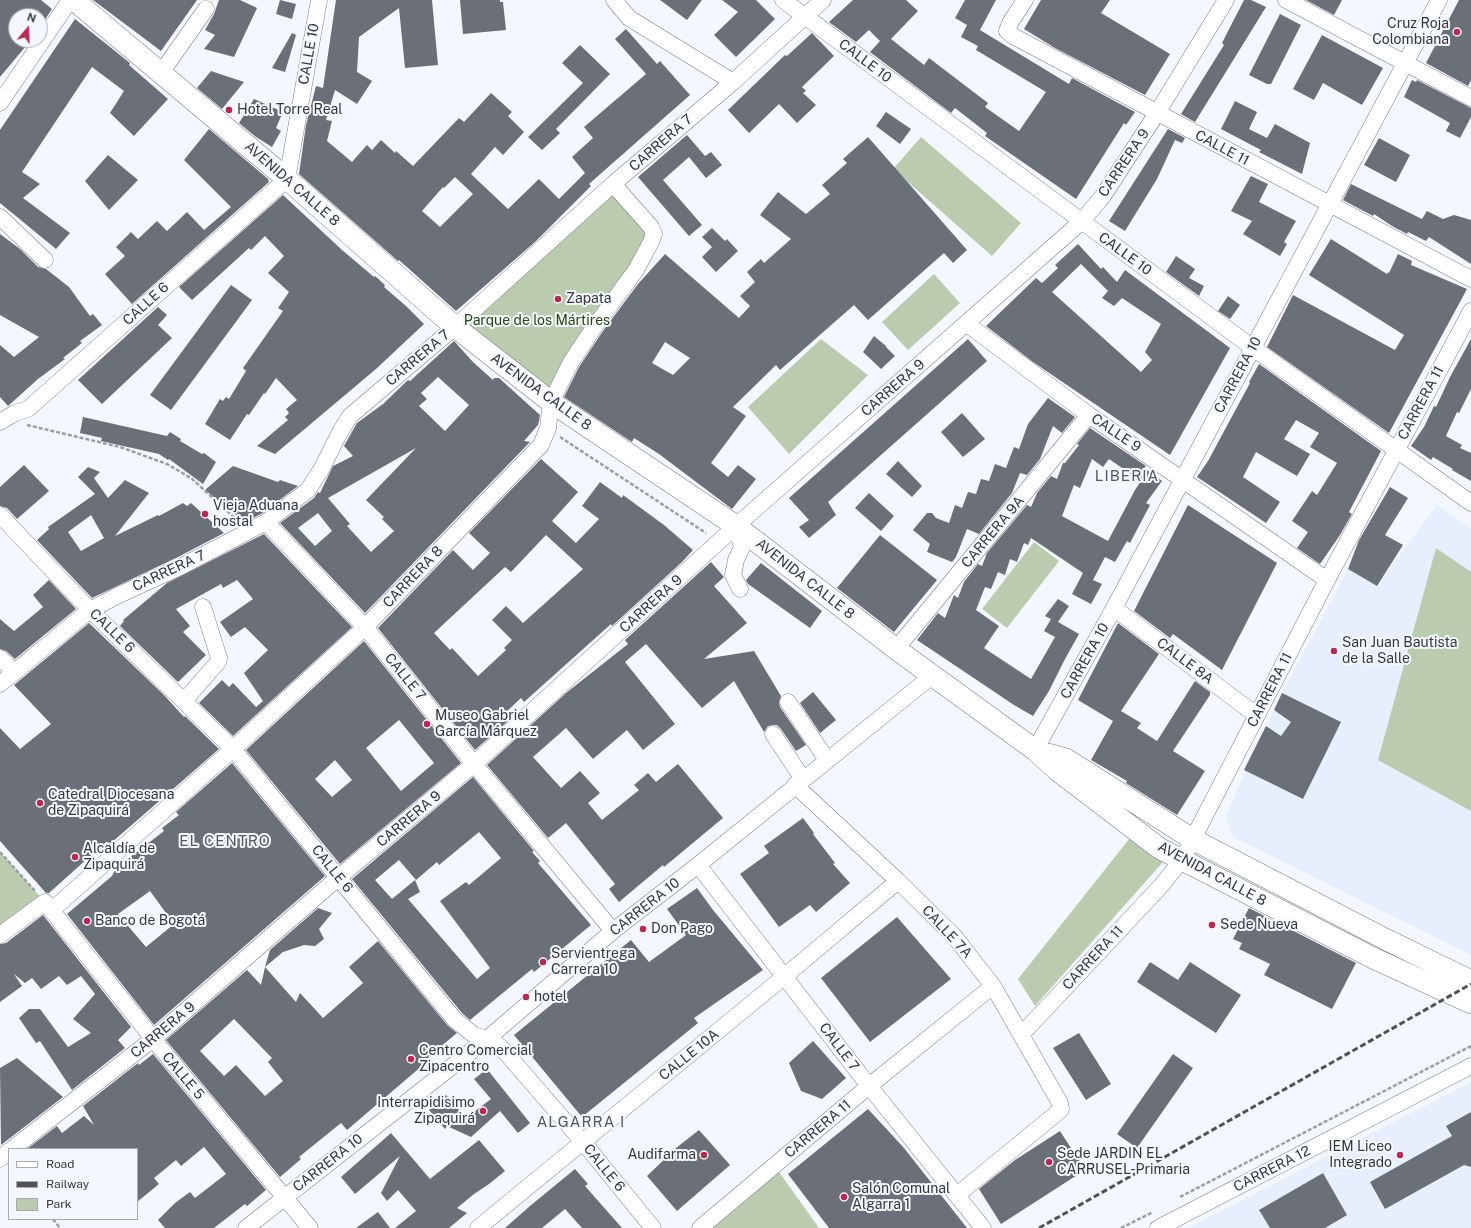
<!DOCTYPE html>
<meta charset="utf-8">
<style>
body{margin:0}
#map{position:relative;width:1471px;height:1228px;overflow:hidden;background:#f4f8fe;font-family:"Public Sans",sans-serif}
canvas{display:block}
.legend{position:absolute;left:8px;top:1148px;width:130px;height:72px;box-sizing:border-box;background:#f4f8fe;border:1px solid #a8abb0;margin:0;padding:5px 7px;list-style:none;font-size:12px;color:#35373b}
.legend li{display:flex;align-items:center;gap:8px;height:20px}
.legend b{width:20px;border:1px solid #a8abb0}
.north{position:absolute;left:8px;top:8px;width:40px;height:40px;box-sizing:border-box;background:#f4f8fe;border:1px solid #a8abb0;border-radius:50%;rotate:19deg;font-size:11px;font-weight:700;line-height:16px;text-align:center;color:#35373b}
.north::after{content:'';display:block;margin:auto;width:14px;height:18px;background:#b82851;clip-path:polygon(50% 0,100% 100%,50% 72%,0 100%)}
</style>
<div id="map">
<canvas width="1471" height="1228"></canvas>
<ul class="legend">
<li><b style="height:5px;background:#fff"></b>Road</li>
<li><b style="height:5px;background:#505257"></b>Railway</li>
<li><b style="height:11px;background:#baccad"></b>Park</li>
</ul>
<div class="north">N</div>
</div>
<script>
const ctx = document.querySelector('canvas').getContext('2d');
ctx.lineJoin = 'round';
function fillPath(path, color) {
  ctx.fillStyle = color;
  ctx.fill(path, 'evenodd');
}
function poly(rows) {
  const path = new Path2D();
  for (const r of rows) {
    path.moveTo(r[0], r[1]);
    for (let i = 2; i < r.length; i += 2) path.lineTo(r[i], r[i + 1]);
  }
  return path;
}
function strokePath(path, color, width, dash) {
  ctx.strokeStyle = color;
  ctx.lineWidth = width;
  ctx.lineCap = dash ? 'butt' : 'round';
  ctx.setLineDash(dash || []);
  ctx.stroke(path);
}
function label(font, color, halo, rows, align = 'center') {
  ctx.font = font + ' "Public Sans",sans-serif';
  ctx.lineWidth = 4;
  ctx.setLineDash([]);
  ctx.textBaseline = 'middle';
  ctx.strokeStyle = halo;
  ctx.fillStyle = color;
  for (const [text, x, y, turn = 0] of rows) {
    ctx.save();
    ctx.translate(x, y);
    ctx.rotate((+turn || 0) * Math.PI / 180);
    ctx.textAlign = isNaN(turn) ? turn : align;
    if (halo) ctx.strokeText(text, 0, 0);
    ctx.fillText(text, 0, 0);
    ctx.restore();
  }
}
fillPath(poly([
 [1437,504,1471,529,1471,955,1233,837,1225,817,1282,693,1348,569,1377,586],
 [1471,1082,1471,1228,1188,1228]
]), '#e7effd');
fillPath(poly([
 [921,137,1021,223,992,256,893,169],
 [610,191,651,233,550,395,460,321],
 [934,274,960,303,908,350,882,322],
 [821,339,868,375,789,454,748,407],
 [1034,542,1059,561,1007,628,982,609],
 [1436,548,1471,572,1471,811,1378,760],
 [1130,838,1163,862,1035,1006,1018,979],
 [0,852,45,902,0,935],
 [777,1169,819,1228,705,1228]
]), '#baccad');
fillPath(poly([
 [0,0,41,0,52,9,40,27,40,16,16,16,16,40,31,40,0,77],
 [93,0,197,0,161,51],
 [219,0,240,0,257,8,234,57,204,49,215,35,205,30,214,14],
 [280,0,296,4,292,19,276,14],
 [336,0,432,0,438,65,405,68,399,8,359,37,357,72,372,81,357,104,335,90,326,120,332,121,327,141,352,162,367,145,372,150,381,140,395,153,396,151,413,166,459,118,464,122,491,93,512,112,508,116,524,132,503,155,495,147,471,174,508,209,539,179,559,199,585,173,572,157,593,138,584,127,646,74,615,39,626,29,657,64,660,61,690,95,589,184,591,186,535,242,456,311,399,260,398,261,299,174,306,125,316,86,323,88],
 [455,177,473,194,440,227,422,211,443,187,444,188],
 [460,0,500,0,500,2,503,2,506,30,463,34],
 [660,0,702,0,687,20],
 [722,0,756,0,775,19,736,57,714,35,738,12],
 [853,0,906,0,918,11,891,39,924,65,929,58,988,103,985,107,1019,131,1046,92,976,50,978,46,961,37,967,25,955,18,965,0,996,0,980,30,1069,84,1072,78,1135,112,1126,125,1124,123,1076,199,985,136,987,133,955,108,951,113,870,52,880,41,869,30,856,42,829,22],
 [1041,0,1110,0,1101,13,1170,54,1145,95,1055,48,1024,29],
 [1244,0,1251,0,1266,7,1195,122,1179,113,1181,114,1224,45,1222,43],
 [1306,0,1342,0,1334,15],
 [1459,0,1471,0,1471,80,1468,86,1426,63],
 [1280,14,1301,25,1271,84,1267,84,1249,75],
 [75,19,130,63,129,65,168,99,134,136,110,113,124,91,92,67,22,172,40,184,23,198,70,233,56,249,0,203,0,130],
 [292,33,296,35,285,72,272,68],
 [812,33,834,56,802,87,806,91,803,93,816,105,797,123,779,104,749,133,728,110,785,55,787,56],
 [1322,35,1383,68,1362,105,1323,83,1314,100,1293,89],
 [580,45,610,74,556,129,560,133,542,150,528,137,583,83,562,63],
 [211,71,244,82,222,109,197,88],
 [1412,80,1416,82,1417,80,1471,108,1471,117,1460,138,1446,131,1450,123,1404,97],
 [254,99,283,112,276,128,281,131,272,147,256,137,239,123],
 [1235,101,1257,112,1249,129,1267,138,1275,124,1310,143,1302,174,1259,152,1261,150,1221,129],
 [886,112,911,129,900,144,876,126],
 [209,129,268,179,269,182,132,304,105,274,125,256,116,247,131,232,138,239,157,221,167,231,187,212,204,230,231,207,184,160],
 [1168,129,1185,138,1182,143,1175,140,1157,179,1125,231,1109,221],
 [687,135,705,156,711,152,722,165,706,178,689,157,663,180,702,225,689,236,638,177],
 [868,137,967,250,953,263,944,253,868,320,854,305,780,370,776,365,733,407,746,416,711,463,728,477,738,465,756,479,732,509,659,454,634,438,632,442,564,397,579,367,603,331,638,284,665,254,739,318,750,306,740,296,755,282,747,272,761,259,764,263,791,239,760,215,778,192,806,214,830,194,822,185,847,163,843,159],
 [665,342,690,358,673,375,652,363],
 [1379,138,1410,155,1396,182,1364,165],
 [108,155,138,180,109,210,85,181],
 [1251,176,1268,184,1259,202,1296,221,1284,242,1287,244,1280,256,1243,234,1252,221,1231,211],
 [1351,184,1422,219,1427,211,1443,219,1454,215,1471,220,1471,264,1429,237,1426,241,1408,232,1407,234,1392,226,1374,214,1373,216,1343,200],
 [283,195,342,250,374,277,375,276,385,285,384,287,406,306,424,324,376,369,275,454,257,446,288,420,285,417,289,413,286,409,297,400,276,378,265,394,264,393,249,415,247,414,230,440,205,424,220,399,223,401,226,397,229,399,246,371,243,368,283,311,278,308,289,292,268,273,284,256,265,236,251,250,249,248,192,300,179,287],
 [712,228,725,241,727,239,738,251,716,272,702,257,712,247,702,237],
 [0,234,20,249,38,267,46,269,69,287,90,316,93,314,102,325,80,341,82,343,63,358,65,359,38,379,8,406,0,397,0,345,14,357,39,337,0,315],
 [1331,239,1387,274,1388,272,1389,273,1398,254,1412,261,1411,265,1467,289,1389,433,1267,347,1293,295,1395,350,1404,335,1309,275],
 [1078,244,1101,269,1103,267,1117,282,1125,270,1230,348,1170,455,1033,362,986,326,1036,278,1042,283,1058,268,1055,265],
 [1081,264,1108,291,1102,298,1114,306,1122,298,1161,324,1145,352,1152,360,1141,372,1052,292],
 [1176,256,1195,269,1189,278,1204,286,1199,296,1166,272],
 [231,285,252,300,171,410,150,395],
 [1228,296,1240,305,1230,319,1218,311],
 [158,307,167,315,158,325,172,338,102,404,78,380],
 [874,336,886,346,886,347,895,356,881,369,863,352],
 [968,339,987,361,828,502,836,515,809,538,799,527,809,520,789,498],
 [1471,339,1471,389,1459,413,1457,412,1446,436,1462,445,1460,448,1471,453,1471,481,1452,470,1453,469,1433,457,1431,460,1411,446,1424,427,1434,406,1436,407,1450,377],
 [454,341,473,362,493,380,494,378,499,378,540,415,539,421,538,425,524,441,530,442,365,613,280,523,314,498,318,492,320,493,333,466,353,456,344,446,357,423,383,404,408,380,410,381],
 [438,377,469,405,445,431,419,406,427,399,421,393],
 [416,448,366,500,384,517,382,519,394,531,371,552,347,526,350,524,328,498],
 [318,513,332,531,315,546,298,528],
 [1259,364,1381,451,1349,512,1352,514,1340,535,1320,564,1297,548,1308,532,1292,521,1312,491,1317,495,1337,463,1310,447,1319,433,1296,420,1284,439,1310,454,1297,476,1256,452,1243,477,1280,502,1266,523,1197,477,1208,461,1250,383,1249,382],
 [1048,398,1075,417,1062,433,1053,426,1040,459,1027,475,1020,473,1012,493,979,534,967,529,956,557,952,562,927,552,930,544,913,530,927,513,932,513,936,518,949,523,955,505,962,508,968,492,976,494,981,479,989,481,995,464,1006,468,1014,447,1019,449,1028,424],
 [962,413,985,439,963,457,941,432],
 [83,417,167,436,170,432,181,439,180,441,202,454,204,453,216,462,203,484,169,459,168,460,159,454,101,441,102,438,80,433],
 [1090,428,1146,466,1144,468,1162,481,1146,503,1150,505,1130,543,1127,541,1115,562,1105,557,1093,580,1102,584,1091,604,1072,594,1083,573,1031,538,1028,545,1024,543,1017,562,1010,559,1005,575,998,572,991,589,985,587,976,610,999,626,984,648,1031,679,1055,637,1044,631,1051,619,1045,616,1058,599,1069,606,1058,622,1079,634,1065,659,1049,691,1033,716,1014,705,917,640,938,613,945,618,954,595,958,598,964,582,978,564,982,566,987,553,1027,505,1031,507,1037,493,1051,476,1057,479,1063,463,1065,463,1079,445,1077,444],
 [1092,459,1103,467,1109,459,1141,481,1135,490,1108,541,1062,516,1074,485,1080,488],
 [541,459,578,492,552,521,576,543,599,519,582,506,600,482,622,498,623,495,664,525,693,550,682,562,612,626,611,624,524,702,521,698,503,715,508,721,475,750,378,628,453,550,473,570,490,553,469,533],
 [546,535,583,569,523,623,506,606,492,620,512,640,504,648,506,650,478,676,452,648,450,650,434,633,505,567,511,572],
 [898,461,922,486,912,497,886,474],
 [24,465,49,491,17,519,7,508,0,506,0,487],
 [233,466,278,482,280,480,298,486,261,514,245,522,205,490],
 [88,467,100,472,94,478,108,498,125,480,149,493,115,536,158,515,159,516,183,503,187,506,191,503,224,533,178,557,92,598,37,540,49,529,48,527,95,494,78,477],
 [91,515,104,538,81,551,68,532],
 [1390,487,1408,498,1385,535,1403,545,1377,586,1348,569,1359,540],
 [869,493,894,516,881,531,855,508],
 [1188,505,1277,563,1222,670,1173,634,1170,638,1134,611],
 [264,534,352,627,233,736,199,703,222,680,229,687,233,683,256,707,263,701,244,673,268,650,245,627,231,637,220,622,253,599,237,580,223,588,221,584,176,609,190,626,183,632,206,655,178,682,120,626,124,621,123,620,167,583],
 [880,535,937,580,894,632,837,588],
 [711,562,724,577,714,586,747,623,704,659,754,651,781,696,779,702,780,707,806,745,796,751,781,729,777,725,773,725,768,726,764,732,734,681,702,708,646,644,625,662,675,724,643,750,627,730,593,759,566,728,533,757,561,788,580,771,600,793,588,803,602,820,639,790,634,785,648,773,656,782,678,764,723,818,664,867,663,865,619,902,609,889,615,884,566,823,548,838,487,765,566,693,628,644,625,640],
 [761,563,822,611,810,628,748,584,746,580],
 [49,580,76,609,15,659,6,651,0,649,0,619,14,631,43,607,33,595],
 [89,623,164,695,184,717,185,716,219,749,111,843,106,842,49,893,46,893,0,841,0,728,20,749,51,724,14,685],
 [1118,623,1159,654,1121,711,1141,723,1137,728,1157,741,1195,681,1210,692,1210,695,1173,751,1205,771,1177,815,1126,783,1127,781,1091,760,1113,721,1078,700],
 [364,641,461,763,340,864,246,750],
 [399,720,434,763,401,791,366,748],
 [335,760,352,780,332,797,315,779],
 [813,692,836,720,820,733,800,703],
 [1282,693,1341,722,1303,799,1244,770,1266,726,1281,736,1291,722,1274,710],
 [232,763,325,876,154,1025,67,914,112,876,116,868,164,831,162,828,179,815,176,812],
 [150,891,174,924,146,947,118,914],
 [473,777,534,851,532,852,540,861,538,863,591,925,534,972,532,969,470,1020,462,1013,352,879],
 [479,832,501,858,469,885,466,882,440,901,490,968,477,979,408,899,420,892,415,880,392,899,375,880,399,860,416,880,437,862,439,865],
 [803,818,814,833,813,834,835,863,833,864,850,883,816,912,810,905,779,927,740,874,769,853,764,846],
 [697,888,713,910,763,970,694,1018,698,1023,582,1117,514,1035,631,940,649,962,686,935,667,909],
 [318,908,332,913,319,929,324,939,315,946,304,945,283,952,265,967,270,950],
 [1249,908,1356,963,1332,1009,1264,975,1270,964,1239,949,1242,943,1233,939],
 [43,915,131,1027,118,1040,125,1048,72,1090,40,1041,36,1043,19,1018,29,1009,40,1009,68,1047,91,1033,73,1019,95,994,81,976,67,985,59,976,41,989,32,978,25,983,14,974,22,986,0,1002,0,944,6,943],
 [897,917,951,979,870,1042,821,978],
 [378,941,448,1026,457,1033,428,1057,430,1059,347,1130,341,1123,299,1157,301,1159,280,1177,166,1040,247,970,261,985,265,967,296,1002,300,993,323,1018,363,983,349,967],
 [234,1019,272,1058,268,1062,283,1081,265,1096,236,1065,224,1076,200,1051],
 [1150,962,1178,980,1190,962,1241,995,1216,1033,1137,982],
 [1079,1033,1111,1084,1086,1100,1053,1048],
 [813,1041,846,1078,822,1099,801,1091,789,1063],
 [153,1054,266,1190,247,1206,245,1204,214,1228,165,1228,158,1220,175,1203,190,1192,195,1198,226,1174,204,1147,181,1166,176,1160,154,1178,159,1184,137,1202,137,1149,27,1149,57,1126,62,1133,84,1116,94,1125,83,1106,138,1063,139,1065],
 [1173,1054,1193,1068,1137,1148,1117,1134],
 [17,1058,63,1097,1,1145,0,1068],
 [487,1069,530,1123,518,1133,500,1111,471,1137,447,1126,445,1129,429,1110,446,1095,466,1118,491,1099,474,1079],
 [868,1109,904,1148,967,1228,829,1228,788,1174],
 [1471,1112,1471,1167,1464,1165,1385,1209,1370,1182,1452,1136,1446,1126],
 [699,1130,730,1165,677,1211,647,1176,676,1148],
 [1060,1131,1085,1170,1001,1224,979,1189,1015,1160],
 [391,1133,430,1179,479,1140,505,1171,489,1184,474,1194,457,1208,467,1213,449,1228,395,1228,416,1211,398,1190,387,1201,381,1193,400,1156,355,1194,341,1177],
 [575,1169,588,1184,585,1186,622,1228,582,1228,565,1209,542,1228,505,1228,530,1206],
 [1323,1173,1347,1215,1325,1228,1270,1228,1259,1210],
 [378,1212,390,1228,356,1228]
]), '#6a6f78');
const minor = poly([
 [614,0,629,18,733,82],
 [783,0,1253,348,1471,503],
 [1025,0,1010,23,1007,31,1013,36,1471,279],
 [1286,0,1471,98],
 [161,73,206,9],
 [0,103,70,0],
 [0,217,45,260],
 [967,324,1089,415,1327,580],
 [0,422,15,413,28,409,287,179,319,0],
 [0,515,90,610,233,749,455,1020,474,1035,487,1039,499,1046,506,1053,583,1142,653,1228],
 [266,522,365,627,474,764,613,931],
 [736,526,742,547,736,560,733,575,740,589],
 [1114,608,1256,715],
 [896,649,1089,415],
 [0,658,14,672],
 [0,684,90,610,119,595,182,566,266,522,308,490,322,468,339,434,350,416,455,327,613,184,733,82,823,0],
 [184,701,218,662,219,658,203,607],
 [788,702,827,760],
 [773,734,803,779],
 [1035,750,1114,608,1439,0],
 [795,785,898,881,954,936,993,986,1060,1103,1061,1109,1057,1113,957,1195],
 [698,865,869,1086,983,1228],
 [52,910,233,749,365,627,541,445,548,428,551,402,571,362,595,326,636,270,651,242,654,234,651,227,613,184],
 [0,935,45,902,153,1039,310,1228],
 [1021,1035,1160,887,1182,860,1327,580,1471,311],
 [12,1149,153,1039,339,877,474,764,736,526,1081,222,1103,196,1157,113,1226,0],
 [0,1159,9,1151],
 [246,1228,487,1039,613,931,698,865,932,676],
 [478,1228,785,976,898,881],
 [700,1228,869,1086,993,986],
 [1158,1228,1471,1066]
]);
const major = poly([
 [74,0,287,179,455,327,551,402,736,526,896,649,1035,750,1058,771,1159,848,1373,958,1471,1003],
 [1048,754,1066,759,1194,840,1385,939,1471,981]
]);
strokePath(minor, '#797e88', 17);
strokePath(major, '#797e88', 22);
strokePath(poly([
 [27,425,120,447,167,464,191,478,237,520],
 [560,437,706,533],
 [0,852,35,891],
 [1180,1197,1471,1046],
 [53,1219,60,1228],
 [1121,1228,1153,1212]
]), '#9b9ea3', 2.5, [4, 2]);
strokePath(minor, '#fff', 16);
strokePath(major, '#fff', 21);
strokePath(poly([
 [1039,1228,1471,984]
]), '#505257', 3, [6, 3]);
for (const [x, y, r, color] of [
 [1457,32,4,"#b82851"],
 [229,110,4,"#b82851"],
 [558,299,4,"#b82851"],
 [205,514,4,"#b82851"],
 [1334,651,4,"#b82851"],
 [427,724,4,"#b82851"],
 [40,803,4,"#b82851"],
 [75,857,4,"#b82851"],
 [87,921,4,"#b82851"],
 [1212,925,4,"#b82851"],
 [643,929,4,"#b82851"],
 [543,962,4,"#b82851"],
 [526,997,4,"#b82851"],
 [411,1059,4,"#b82851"],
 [483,1111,4,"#b82851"],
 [704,1155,4,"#b82851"],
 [1400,1155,4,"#b82851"],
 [1049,1162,4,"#b82851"],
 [844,1197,4,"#b82851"]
]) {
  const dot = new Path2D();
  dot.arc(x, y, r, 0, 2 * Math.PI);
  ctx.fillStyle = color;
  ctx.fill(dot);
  strokePath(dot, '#f4f8fe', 1.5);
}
label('14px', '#35373b', '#f4f8fe', [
 ["Cruz Roja",1449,24,"right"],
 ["Colombiana",1449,40,"right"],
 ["Hotel Torre Real",237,110],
 ["Zapata",566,299],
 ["Vieja Aduana",213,506],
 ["hostal",213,522],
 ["San Juan Bautista",1342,643],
 ["de la Salle",1342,659],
 ["Museo Gabriel",435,716],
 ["García Márquez",435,732],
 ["Catedral Diocesana",48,795],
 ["de Zipaquirá",48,811],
 ["Alcaldía de",83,849],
 ["Zipaquirá",83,865],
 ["Banco de Bogotá",95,921],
 ["Sede Nueva",1220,925],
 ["Don Pago",651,929],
 ["Servientrega",551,954],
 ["Carrera 10",551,970],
 ["hotel",534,997],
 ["Centro Comercial",419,1051],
 ["Zipacentro",419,1067],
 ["Interrapidisimo",475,1103,"right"],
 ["Zipaquirá",475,1119,"right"],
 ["IEM Liceo",1392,1147,"right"],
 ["Integrado",1392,1163,"right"],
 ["Sede JARDIN EL",1057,1154],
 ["CARRUSEL-Primaria",1057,1170],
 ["Audifarma",696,1155,"right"],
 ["Salón Comunal",852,1189],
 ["Algarra 1",852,1205]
], 'left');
label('14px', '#35373b', '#f4f8fe', [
 ["CALLE 10",309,54,-80],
 ["CALLE 10",865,61,37],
 ["CARRERA 7",661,143,-41],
 ["CALLE 11",1222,148,28],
 ["CARRERA 9",1124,163,-56],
 ["AVENIDA CALLE 8",292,184,41],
 ["CALLE 10",1125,254,36],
 ["CALLE 6",146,304,-42],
 ["CARRERA 7",418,358,-40],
 ["CARRERA 10",1238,375,-62],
 ["CARRERA 9",893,388,-41],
 ["AVENIDA CALLE 8",541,392,36],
 ["CARRERA 11",1421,403,-62],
 ["CALLE 9",1116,433,34],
 ["CARRERA 9A",993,532,-50],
 ["CARRERA 7",169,571,-25],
 ["CARRERA 8",413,577,-46],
 ["AVENIDA CALLE 8",805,579,38],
 ["CARRERA 9",651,604,-42],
 ["CALLE 6",112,631,44],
 ["CARRERA 10",1085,661,-61],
 ["CALLE 8A",1185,661,37],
 ["CALLE 7",405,677,51],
 ["CARRERA 11",1270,690,-63],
 ["CARRERA 9",409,819,-40],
 ["CALLE 6",332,869,51],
 ["AVENIDA CALLE 8",1212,874,28],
 ["CARRERA 10",645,907,-38],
 ["CALLE 7A",947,932,47],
 ["CARRERA 11",1093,958,-47],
 ["CARRERA 9",163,1030,-40],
 ["CALLE 7",839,1047,53],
 ["CALLE 10A",689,1055,-39],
 ["CALLE 5",183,1076,50],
 ["CARRERA 11",818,1129,-40],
 ["CARRERA 10",328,1163,-38],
 ["CALLE 6",604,1168,51],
 ["CARRERA 12",1272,1169,-27]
]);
label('14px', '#2b440e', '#f4f8fe', [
 ["Parque de los Mártires",537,321]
]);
ctx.letterSpacing = '1px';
label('15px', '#525760', '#f4f8fe', [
 ["LIBERIA",1127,476],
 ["EL CENTRO",225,841],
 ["ALGARRA I",581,1122]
]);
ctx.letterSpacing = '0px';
</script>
